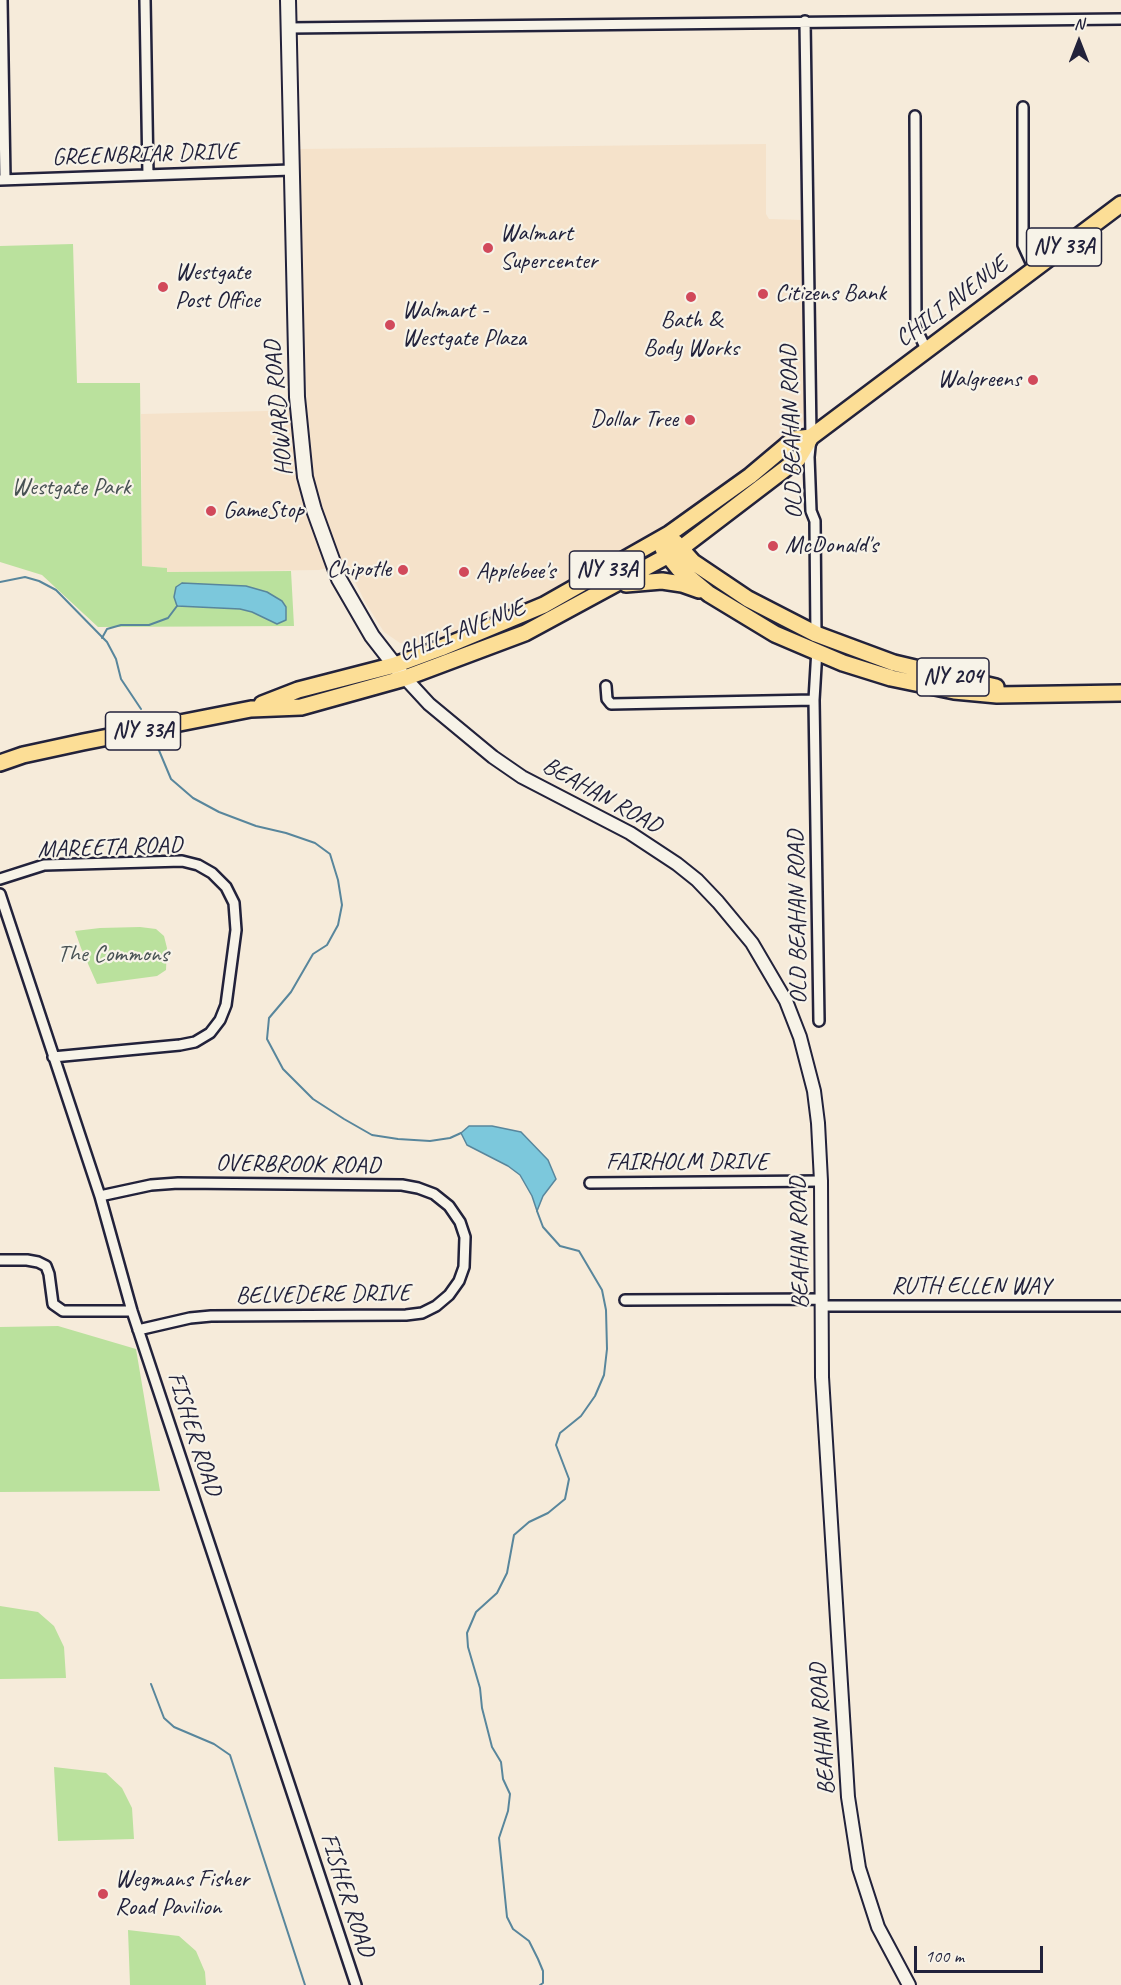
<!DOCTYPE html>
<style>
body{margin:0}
#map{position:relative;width:1121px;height:1985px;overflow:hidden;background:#f6ebda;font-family:Caveat,sans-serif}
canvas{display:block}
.north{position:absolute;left:1049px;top:12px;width:60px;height:60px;-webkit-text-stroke:4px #f7f3e8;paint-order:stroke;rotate:0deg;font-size:16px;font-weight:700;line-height:24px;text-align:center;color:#22223b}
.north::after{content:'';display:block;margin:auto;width:21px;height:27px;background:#22223b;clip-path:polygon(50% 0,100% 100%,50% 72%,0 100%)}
.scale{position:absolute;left:914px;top:1946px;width:129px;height:27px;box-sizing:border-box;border:3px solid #22223b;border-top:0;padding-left:8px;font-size:18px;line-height:21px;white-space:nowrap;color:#22223b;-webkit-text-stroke:4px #f7f3e8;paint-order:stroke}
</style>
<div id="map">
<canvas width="1121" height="1985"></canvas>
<div class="north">N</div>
<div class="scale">100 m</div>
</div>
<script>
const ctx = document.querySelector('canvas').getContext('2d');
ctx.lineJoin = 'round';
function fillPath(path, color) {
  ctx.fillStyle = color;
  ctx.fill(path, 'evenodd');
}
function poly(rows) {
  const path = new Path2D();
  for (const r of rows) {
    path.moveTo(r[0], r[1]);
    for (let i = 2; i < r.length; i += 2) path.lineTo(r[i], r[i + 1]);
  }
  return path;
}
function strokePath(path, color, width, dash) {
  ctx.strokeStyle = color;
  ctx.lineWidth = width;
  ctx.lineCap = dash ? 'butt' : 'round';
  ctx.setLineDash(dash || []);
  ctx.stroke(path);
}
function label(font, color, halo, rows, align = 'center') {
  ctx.font = font + ' Caveat,sans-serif';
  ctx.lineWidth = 4.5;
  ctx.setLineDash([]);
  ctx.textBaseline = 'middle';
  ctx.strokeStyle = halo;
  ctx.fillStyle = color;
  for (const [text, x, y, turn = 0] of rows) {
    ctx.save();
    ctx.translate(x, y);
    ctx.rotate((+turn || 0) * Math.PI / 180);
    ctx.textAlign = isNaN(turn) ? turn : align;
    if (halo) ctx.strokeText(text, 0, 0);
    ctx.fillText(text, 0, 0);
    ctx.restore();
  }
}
fillPath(poly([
 [766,144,766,214,769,219,803,220,805,418,802,424,684,514,614,558,545,595,420,645,400,643,384,632,365,602,346,563,319,570,167,572,166,568,142,566,141,414,307,410,298,149]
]), '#f5e2ca');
fillPath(poly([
 [73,244,77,383,140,383,142,566,167,568,167,572,291,571,294,626,98,627,42,575,0,562,0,246],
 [140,927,156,929,164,936,167,948,166,970,157,976,97,984,81,948,75,931,100,928],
 [58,1326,136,1349,160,1491,0,1492,0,1327],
 [0,1606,38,1612,54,1626,64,1647,66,1678,0,1679],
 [54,1767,106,1773,122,1788,132,1808,134,1839,58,1841],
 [128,1930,179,1936,196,1951,205,1972,206,1985,130,1985]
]), '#bae19d');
const water = poly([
 [182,583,246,586,267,592,282,601,286,607,286,620,277,624,252,612,240,609,177,606,174,597,176,587,182,583],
 [469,1126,492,1126,521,1132,548,1160,556,1179,543,1196,537,1211,532,1196,520,1175,508,1166,467,1145,461,1133,469,1126]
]);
fillPath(water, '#7cc8dc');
strokePath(water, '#58869c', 1.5);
strokePath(poly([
 [0,582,25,577,39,581,56,590,107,642,116,659,121,679,141,709],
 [102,638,107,629,121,625,149,625,168,618,177,606],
 [158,748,171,779,193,798,219,812,256,826,286,833,315,843,330,854,338,880,342,905,338,925,327,945,313,954,291,992,269,1018,267,1039,283,1069,313,1099,344,1119,372,1135,398,1139,430,1141,450,1138,461,1133],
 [537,1211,543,1227,560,1246,579,1251,602,1290,606,1310,607,1349,604,1375,595,1396,581,1416,560,1433,556,1445,569,1479,565,1499,548,1513,529,1522,514,1535,507,1573,497,1593,476,1612,467,1633,468,1647,480,1688,482,1708,492,1747,501,1762,503,1779,510,1794,508,1811,499,1838,507,1917,513,1929,529,1941,538,1959,543,1971,543,1983,540,1985],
 [151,1684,164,1718,174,1727,214,1744,230,1755,305,1985]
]), '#58869c', 2);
const minor = poly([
 [2,0,5,179],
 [145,0,148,175],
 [805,21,811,437,809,457,811,511,815,521,816,636],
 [288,28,1121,19],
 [1023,107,1023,245,1034,269],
 [915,116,916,328,926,349],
 [0,180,291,170],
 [817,649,814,700,819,1021],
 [606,686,607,699,611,704,814,700],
 [0,879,44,865,182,861,198,865,212,873,226,887,234,903,236,930,226,1005,220,1020,210,1033,195,1042,180,1045,53,1057],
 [0,894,100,1196,132,1311,356,1985],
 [590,1183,821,1181],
 [100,1196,151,1185,178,1183,402,1185,418,1188,434,1194,449,1206,460,1222,465,1237,464,1267,459,1281,449,1295,436,1306,422,1313,406,1315,211,1316,190,1318,138,1330],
 [0,1260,27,1260,38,1262,46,1266,49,1274,53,1304,63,1311,132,1311],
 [625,1300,822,1299],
 [822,1306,1121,1306]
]);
const tertiary = poly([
 [405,678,429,704,493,757,522,777,630,833,677,864,697,880,718,902,752,943,786,1001,800,1037,814,1091,818,1123,821,1181,822,1377,848,1797,859,1868,878,1927,909,1985]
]);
const secondary = poly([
 [288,0,297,397,305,477,314,510,339,579,372,636,400,672]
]);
const primary = poly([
 [675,542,693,562,748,599,816,634,894,663,996,687],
 [663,549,679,569,709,594,775,634,843,663,891,678,954,691,997,695,1121,693],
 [626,584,662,581,682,584,699,590],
 [262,704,298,690,395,665,441,648,544,605,669,534,750,476,794,439,811,437],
 [0,763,23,755,83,742,251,709,301,707,405,678,525,633,680,549,798,459,811,437,1121,204]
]);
strokePath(minor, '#22223b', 14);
strokePath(tertiary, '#22223b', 16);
strokePath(secondary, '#22223b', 18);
strokePath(primary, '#22223b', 20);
strokePath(minor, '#f7f3e8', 9);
strokePath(tertiary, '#f7f3e8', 12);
strokePath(secondary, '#f7f3e8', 14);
strokePath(primary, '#fcde96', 15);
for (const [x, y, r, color] of [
 [488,248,6,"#d1495b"],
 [163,287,6,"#d1495b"],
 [763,294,6,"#d1495b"],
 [691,297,6,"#d1495b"],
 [390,325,6,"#d1495b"],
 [1033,380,6,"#d1495b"],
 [690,420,6,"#d1495b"],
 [211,511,6,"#d1495b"],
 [773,546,6,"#d1495b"],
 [403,570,6,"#d1495b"],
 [464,572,6,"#d1495b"],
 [103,1894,6,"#d1495b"]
]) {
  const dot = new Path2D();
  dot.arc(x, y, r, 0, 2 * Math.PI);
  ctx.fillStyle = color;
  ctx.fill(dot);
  strokePath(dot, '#f7f3e8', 2);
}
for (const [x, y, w] of [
 [1064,247,75],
 [607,570,75],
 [953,677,72],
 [143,731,75]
]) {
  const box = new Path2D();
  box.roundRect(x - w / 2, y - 19, w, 38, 4.5);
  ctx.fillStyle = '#f7f3e8';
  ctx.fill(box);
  strokePath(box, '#22223b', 1.5);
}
label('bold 22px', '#22223b', null, [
 ["NY 33A",1064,247],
 ["NY 33A",607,570],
 ["NY 204",953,677],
 ["NY 33A",143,731]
]);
label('24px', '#22223b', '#f7f3e8', [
 ["GREENBRIAR DRIVE",145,155,-2],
 ["CHILI AVENUE",952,302,-37],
 ["HOWARD ROAD",279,408,-95],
 ["OLD BEAHAN ROAD",792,432,-92],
 ["CHILI AVENUE",462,631,-21],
 ["BEAHAN ROAD",602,796,29],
 ["MAREETA ROAD",110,848,-2],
 ["OLD BEAHAN ROAD",798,917,-91],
 ["FAIRHOLM DRIVE",687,1163],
 ["OVERBROOK ROAD",298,1165,1],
 ["BEAHAN ROAD",800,1243,-91],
 ["RUTH ELLEN WAY",971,1287],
 ["BELVEDERE DRIVE",323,1295,-1],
 ["FISHER ROAD",194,1434,72],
 ["BEAHAN ROAD",823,1729,-94],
 ["FISHER ROAD",347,1895,72]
]);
label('24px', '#22223b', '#f7f3e8', [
 ["Walmart",500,234],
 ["Supercenter",500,262],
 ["Westgate",175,273],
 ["Post Office",175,301],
 ["Citizens Bank",775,294],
 ["Walmart -",402,311],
 ["Westgate Plaza",402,339],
 ["Bath &",691,321,"center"],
 ["Body Works",691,349,"center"],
 ["Walgreens",1021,380,"right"],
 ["Dollar Tree",678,420,"right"],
 ["GameStop",223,511],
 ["McDonald's",785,546],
 ["Chipotle",391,570,"right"],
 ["Applebee's",476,572],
 ["Wegmans Fisher",115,1880],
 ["Road Pavilion",115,1908]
], 'left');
label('24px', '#485254', '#f7f3e8', [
 ["Westgate Park",71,488],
 ["The Commons",113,955]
]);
</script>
